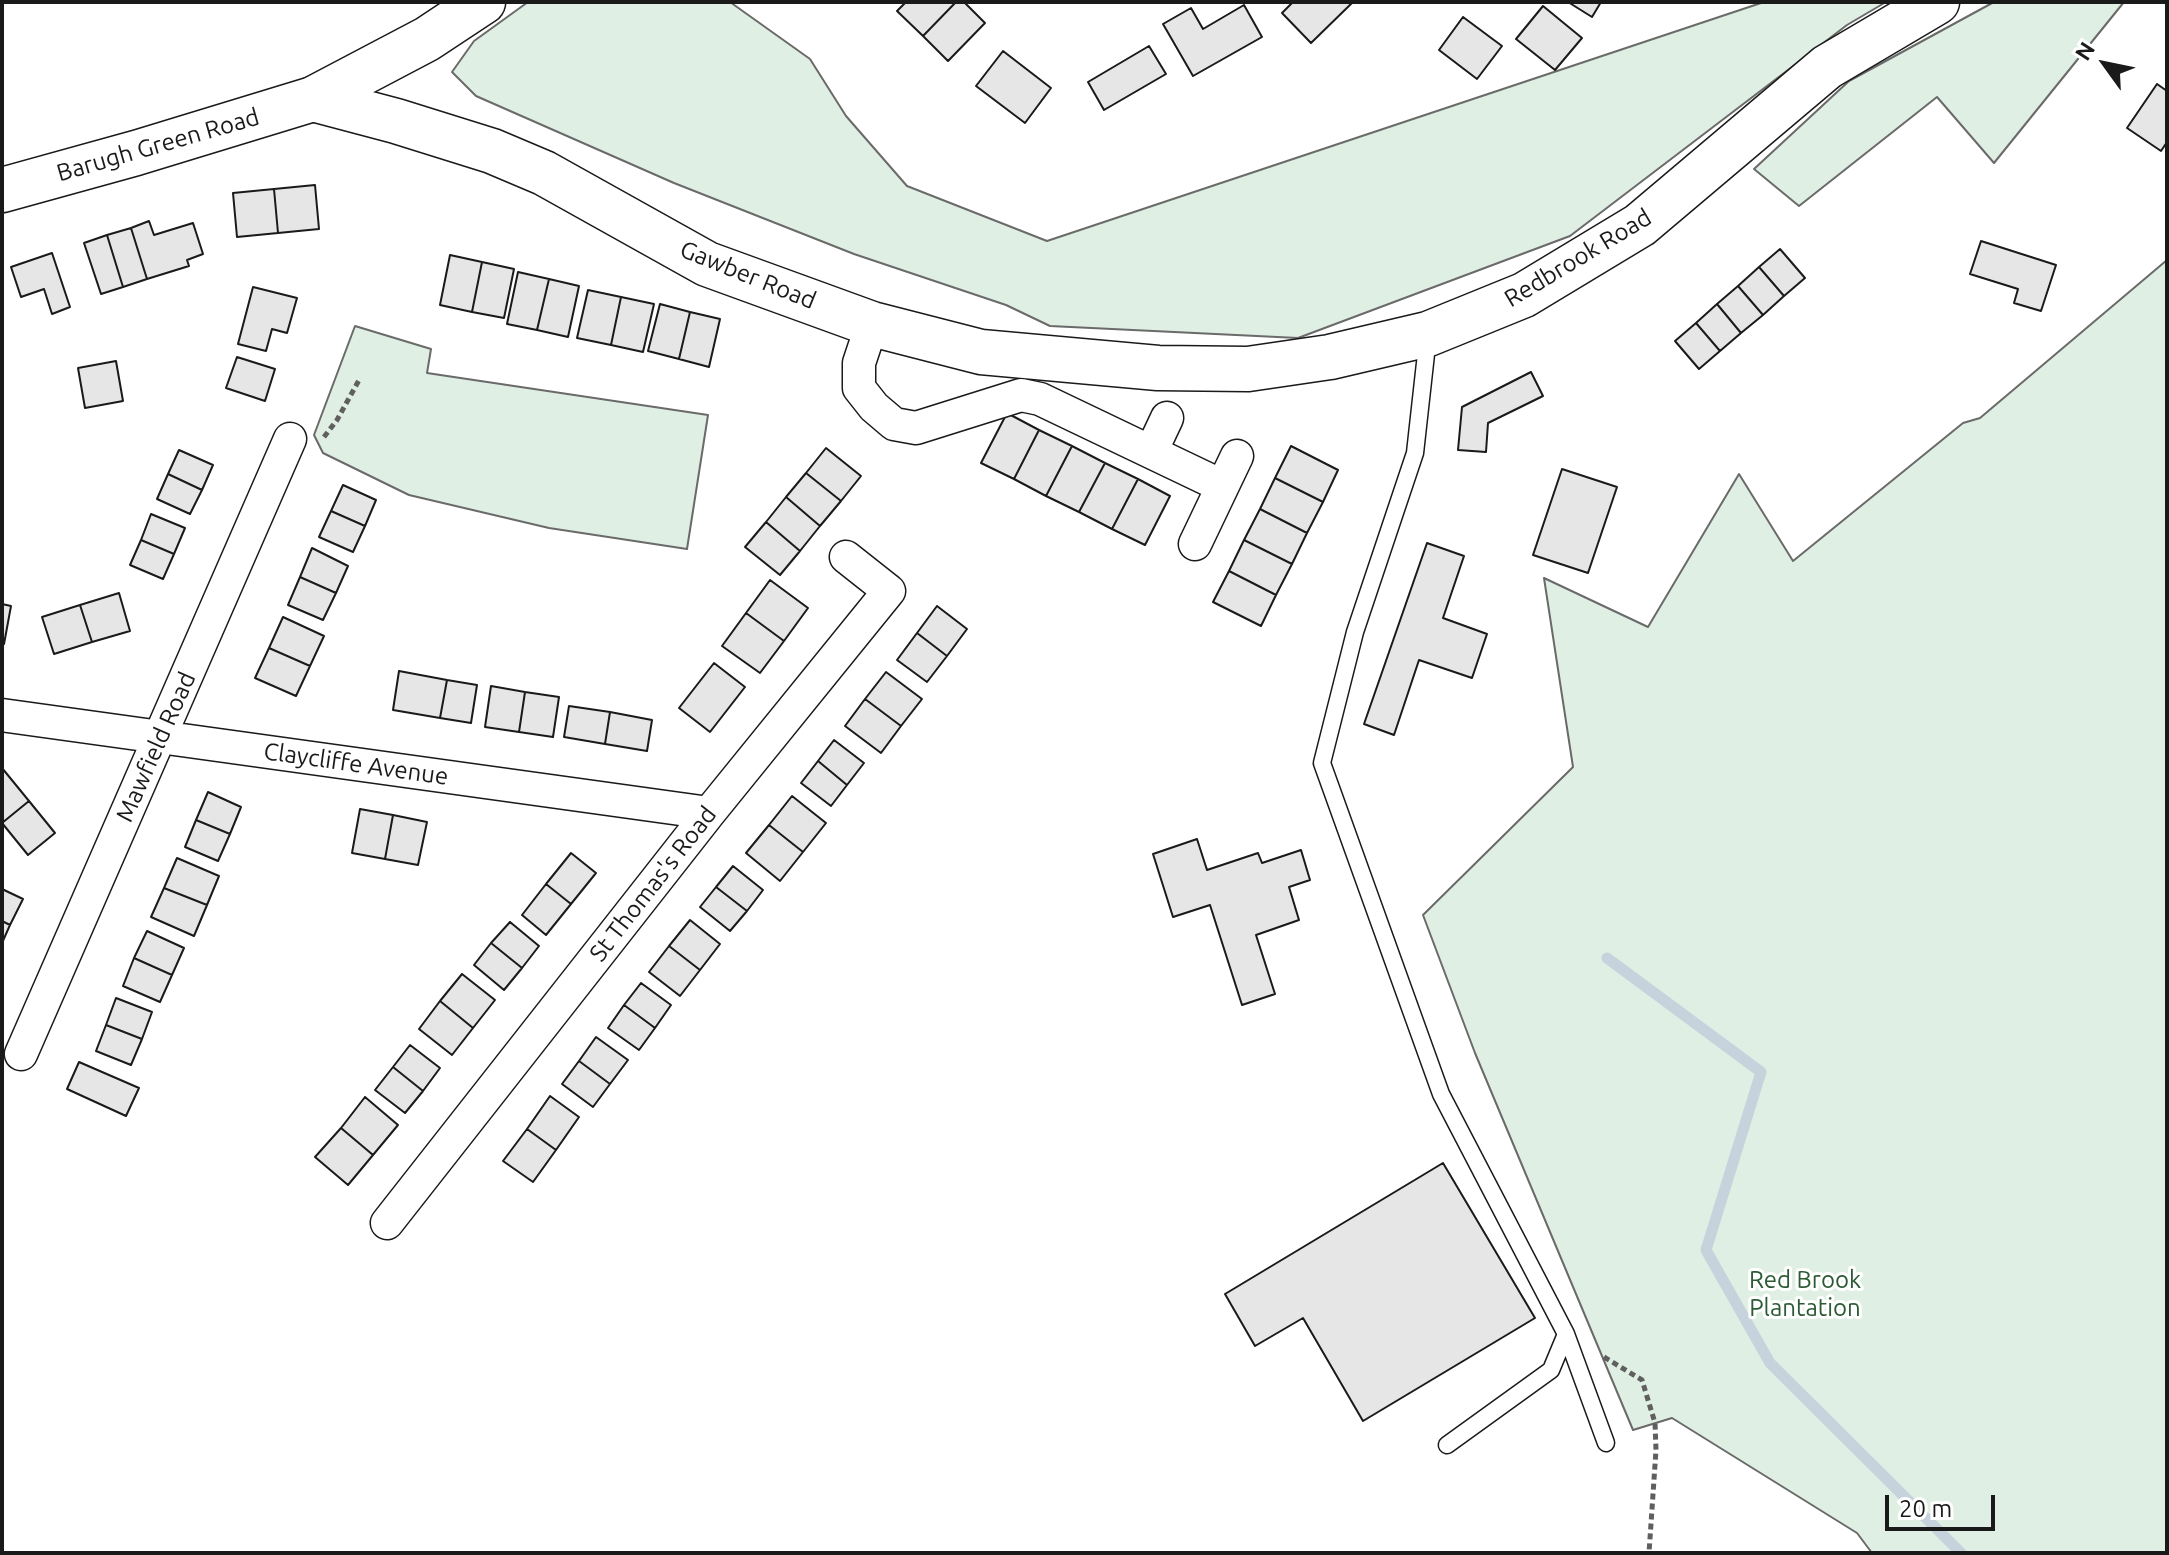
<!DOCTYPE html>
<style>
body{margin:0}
#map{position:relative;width:2169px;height:1555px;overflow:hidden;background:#fff;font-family:Ubuntu,sans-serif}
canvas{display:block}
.frame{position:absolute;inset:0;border:4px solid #1a1a1a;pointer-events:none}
.north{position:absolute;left:2065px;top:24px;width:80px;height:80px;-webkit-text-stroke:6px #fff;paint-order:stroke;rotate:303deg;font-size:22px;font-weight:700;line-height:32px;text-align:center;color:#1a1a1a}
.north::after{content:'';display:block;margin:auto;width:28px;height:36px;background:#1a1a1a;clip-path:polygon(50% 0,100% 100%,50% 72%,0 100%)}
.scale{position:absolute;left:1885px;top:1495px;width:110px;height:36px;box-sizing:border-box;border:4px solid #1a1a1a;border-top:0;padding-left:10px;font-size:24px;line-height:28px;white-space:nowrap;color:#1a1a1a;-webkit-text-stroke:6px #fff;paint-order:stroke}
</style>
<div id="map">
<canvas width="2169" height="1555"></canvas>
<div class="frame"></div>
<div class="north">N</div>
<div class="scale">20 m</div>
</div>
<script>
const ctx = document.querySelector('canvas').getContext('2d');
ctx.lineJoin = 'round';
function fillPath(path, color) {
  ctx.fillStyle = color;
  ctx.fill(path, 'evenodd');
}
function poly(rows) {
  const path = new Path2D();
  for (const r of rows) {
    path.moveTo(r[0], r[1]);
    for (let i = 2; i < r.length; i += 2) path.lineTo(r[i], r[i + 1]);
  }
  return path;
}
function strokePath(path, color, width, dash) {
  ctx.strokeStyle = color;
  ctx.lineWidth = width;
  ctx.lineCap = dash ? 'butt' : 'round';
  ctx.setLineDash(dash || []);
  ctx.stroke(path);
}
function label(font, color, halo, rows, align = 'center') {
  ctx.font = font + ' Ubuntu,sans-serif';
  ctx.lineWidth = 6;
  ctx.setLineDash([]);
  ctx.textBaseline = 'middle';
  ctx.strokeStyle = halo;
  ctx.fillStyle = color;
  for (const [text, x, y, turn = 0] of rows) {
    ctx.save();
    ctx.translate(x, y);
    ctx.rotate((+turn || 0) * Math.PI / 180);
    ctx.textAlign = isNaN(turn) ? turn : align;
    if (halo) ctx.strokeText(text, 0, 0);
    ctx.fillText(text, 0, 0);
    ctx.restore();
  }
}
const green = poly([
 [528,2,730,2,810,59,846,116,907,186,1047,241,1764,2,1886,2,1847,25,1570,236,1298,338,1050,326,1006,305,854,254,674,183,476,96,452,72,474,41,528,2],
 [1994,2,2124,2,1994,163,1937,97,1799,206,1754,169,1849,81,1994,2],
 [2167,260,2167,1553,1872,1553,1857,1533,1672,1418,1633,1430,1475,1053,1423,915,1573,767,1544,578,1648,627,1739,474,1793,561,1963,423,1980,418,2167,260],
 [355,326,431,349,427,373,708,415,687,549,549,528,409,495,323,453,314,435,355,326]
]);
fillPath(green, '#e0efe3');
strokePath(green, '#6a6a6a', 2);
strokePath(poly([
 [1607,958,1761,1072,1706,1250,1770,1363,1961,1553]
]), '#c6d2dc', 11);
const building = poly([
 [906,2,956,2,923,36,897,11,906,2],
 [956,2,964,2,985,23,948,61,923,36,956,2],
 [1293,2,1353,2,1311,43,1282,13,1293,2],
 [1568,2,1601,2,1592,17,1568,2],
 [1244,5,1262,37,1193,76,1163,24,1191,8,1203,29,1244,5],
 [1543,6,1582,38,1555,70,1516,39,1543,6],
 [1463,17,1502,46,1477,79,1439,50,1463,17],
 [1149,46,1166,74,1104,110,1088,82,1149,46],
 [1003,51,1051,88,1025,123,976,86,1003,51],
 [2157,84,2167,91,2167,142,2161,151,2127,128,2157,84],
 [315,185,319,229,278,233,274,189,315,185],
 [274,189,278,233,237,237,233,193,274,189],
 [149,221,154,235,193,223,203,254,187,260,189,266,147,279,131,228,149,221],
 [131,228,147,279,123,287,107,235,131,228],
 [107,235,123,287,101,294,84,243,107,235],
 [1981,241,2056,265,2041,311,2014,303,2018,289,1970,274,1981,241],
 [1780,249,1805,278,1784,296,1759,267,1780,249],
 [52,253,70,307,52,314,44,289,21,297,11,267,52,253],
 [450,255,482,262,472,312,440,305,450,255],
 [482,262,514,269,504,318,472,312,482,262],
 [1759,267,1784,296,1763,315,1738,286,1759,267],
 [518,272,549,279,537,330,507,324,518,272],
 [549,279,579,286,568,337,537,330,549,279],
 [1738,286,1763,315,1741,333,1717,304,1738,286],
 [253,287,297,298,287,333,272,329,266,351,238,344,253,287],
 [588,290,621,297,611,345,577,338,588,290],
 [621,297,654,304,643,352,611,345,621,297],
 [660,304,690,312,679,359,648,351,660,304],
 [1717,304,1741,333,1720,351,1696,323,1717,304],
 [690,312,720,319,709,367,679,359,690,312],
 [1696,323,1720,351,1699,369,1675,341,1696,323],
 [237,357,275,369,265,401,226,388,237,357],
 [116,361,123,401,85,408,78,368,116,361],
 [1531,372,1543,396,1488,423,1486,452,1458,450,1462,407,1531,372],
 [1007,413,1039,430,1014,479,981,463,1007,413],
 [1039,430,1072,446,1046,496,1014,479,1039,430],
 [1072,446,1105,463,1079,512,1046,496,1072,446],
 [1291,446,1338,470,1323,502,1275,478,1291,446],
 [826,448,861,476,841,501,806,473,826,448],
 [179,450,213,465,202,490,168,474,179,450],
 [1105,463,1138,479,1112,529,1079,512,1105,463],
 [1562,469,1617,487,1588,573,1533,555,1562,469],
 [806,473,841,501,820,526,786,497,806,473],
 [168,474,202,490,190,514,157,499,168,474],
 [1275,478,1323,502,1307,533,1260,509,1275,478],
 [1138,479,1170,496,1145,545,1112,529,1138,479],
 [343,485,376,500,365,526,331,511,343,485],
 [786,497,820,526,800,551,766,522,786,497],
 [1260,509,1307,533,1292,564,1244,540,1260,509],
 [331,511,365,526,353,552,319,537,331,511],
 [151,514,185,528,174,554,141,540,151,514],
 [766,522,800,551,780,575,745,547,766,522],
 [141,540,174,554,163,579,130,565,141,540],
 [1244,540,1292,564,1276,595,1229,571,1244,540],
 [1427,543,1464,556,1443,618,1487,634,1472,678,1419,660,1394,735,1364,724,1427,543],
 [312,548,348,566,336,593,300,577,312,548],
 [1229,571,1276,595,1261,626,1213,602,1229,571],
 [300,577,336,593,323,620,288,605,300,577],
 [770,580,808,608,784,641,746,613,770,580],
 [119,593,130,631,92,642,80,605,119,593],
 [2,604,11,606,4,644,2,643,2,604],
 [80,605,92,642,54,654,42,617,80,605],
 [937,606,967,629,947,656,917,633,937,606],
 [746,613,784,641,760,673,722,646,746,613],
 [283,617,324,636,310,666,269,648,283,617],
 [917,633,947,656,927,682,897,660,917,633],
 [269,648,310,666,296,696,255,678,269,648],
 [714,663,745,687,710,732,679,708,714,663],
 [399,671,447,680,440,718,393,710,399,671],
 [886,672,922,699,901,726,865,699,886,672],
 [447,680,477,685,471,723,440,718,447,680],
 [491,686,525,692,519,732,485,727,491,686],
 [525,692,559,697,553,737,519,732,525,692],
 [865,699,901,726,881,753,845,726,865,699],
 [569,706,610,712,605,744,564,737,569,706],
 [610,712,652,720,647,751,605,744,610,712],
 [834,740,864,763,847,785,818,761,834,740],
 [818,761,847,785,831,806,801,783,818,761],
 [2,768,29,801,2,823,2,768],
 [208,792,241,807,230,834,196,820,208,792],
 [792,796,826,823,803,852,769,825,792,796],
 [29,801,55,833,28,855,2,823,29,801],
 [360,809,393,815,385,859,352,853,360,809],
 [393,815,427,822,418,865,385,859,393,815],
 [196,820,230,834,218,861,185,847,196,820],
 [769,825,803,852,780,881,746,853,769,825],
 [1197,839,1207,870,1258,853,1262,863,1301,850,1310,880,1289,887,1299,920,1256,935,1275,994,1242,1005,1210,905,1173,917,1153,854,1197,839],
 [571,853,596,873,571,904,546,884,571,853],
 [177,858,219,876,207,905,164,888,177,858],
 [733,866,763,890,747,911,716,887,733,866],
 [546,884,571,904,546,935,522,915,546,884],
 [716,887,747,911,730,931,700,907,716,887],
 [164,888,207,905,194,936,151,917,164,888],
 [2,889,23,899,10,925,2,921,2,889],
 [690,920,720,944,700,970,669,946,690,920],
 [2,921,10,925,2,943,2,921],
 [510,922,539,946,522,968,491,943,510,922],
 [147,931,184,948,172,975,134,958,147,931],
 [491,943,522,968,504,990,474,965,491,943],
 [669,946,700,970,680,996,649,972,669,946],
 [134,958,172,975,160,1002,123,986,134,958],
 [462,974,495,1000,473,1028,440,1001,462,974],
 [641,983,671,1005,655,1028,624,1005,641,983],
 [116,998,152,1012,142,1039,106,1025,116,998],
 [440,1001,473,1028,452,1055,419,1029,440,1001],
 [624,1005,655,1028,639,1050,608,1028,624,1005],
 [106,1025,142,1039,131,1065,96,1051,106,1025],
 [596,1037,628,1060,610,1084,579,1061,596,1037],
 [410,1045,440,1068,423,1091,393,1067,410,1045],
 [579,1061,610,1084,593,1107,562,1084,579,1061],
 [79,1062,139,1088,126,1116,67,1089,79,1062],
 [393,1067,423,1091,405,1113,375,1090,393,1067],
 [550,1096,579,1117,556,1150,527,1129,550,1096],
 [365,1097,398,1125,373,1155,341,1128,365,1097],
 [341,1128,373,1155,348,1185,315,1157,341,1128],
 [527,1129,556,1150,533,1182,503,1161,527,1129],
 [1443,1163,1535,1318,1363,1421,1303,1318,1255,1346,1225,1294,1443,1163]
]);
fillPath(building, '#e6e6e6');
strokePath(building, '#1a1a1a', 2);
const lane = poly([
 [1428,336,1415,453,1355,632,1322,763,1441,1094,1566,1334,1606,1443],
 [1447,1445,1551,1370,1566,1334]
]);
const street = poly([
 [872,324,859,363,859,388,874,407,894,424,916,428,1021,395,1040,399,1222,486],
 [1151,452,1167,418],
 [1195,544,1237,456],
 [2,715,709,813],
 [21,1054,290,439],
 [387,1223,709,813,889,591,846,557]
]);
const secondary = poly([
 [313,99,396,121,492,151,544,173,707,264,872,324,981,352,1158,368,1248,369,1330,357,1428,334,1524,295,1640,225,1827,67,1937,2]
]);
const highway = poly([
 [2,190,136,153,313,99,427,39,483,2]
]);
strokePath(lane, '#1a1a1a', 19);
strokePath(street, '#1a1a1a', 35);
strokePath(secondary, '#1a1a1a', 47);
strokePath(highway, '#1a1a1a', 47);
strokePath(poly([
 [324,437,337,420,359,380],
 [1604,1357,1642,1380,1655,1423,1656,1450,1649,1553]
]), '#5f5f5f', 5, [6, 4]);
strokePath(lane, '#fff', 16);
strokePath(street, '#fff', 32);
strokePath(secondary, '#fff', 44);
strokePath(highway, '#fff', 44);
label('24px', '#1a1a1a', '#fff', [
 ["Barugh Green Road",158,145,-16],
 ["Redbrook Road",1578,258,-31],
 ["Gawber Road",748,275,22],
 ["Mawfield Road",156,747,-66],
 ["Claycliffe Avenue",356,764,8],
 ["St Thomas's Road",653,884,-52]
]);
label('24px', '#2b5a34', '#fff', [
 ["Red Brook",1805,1280],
 ["Plantation",1805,1308]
]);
</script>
